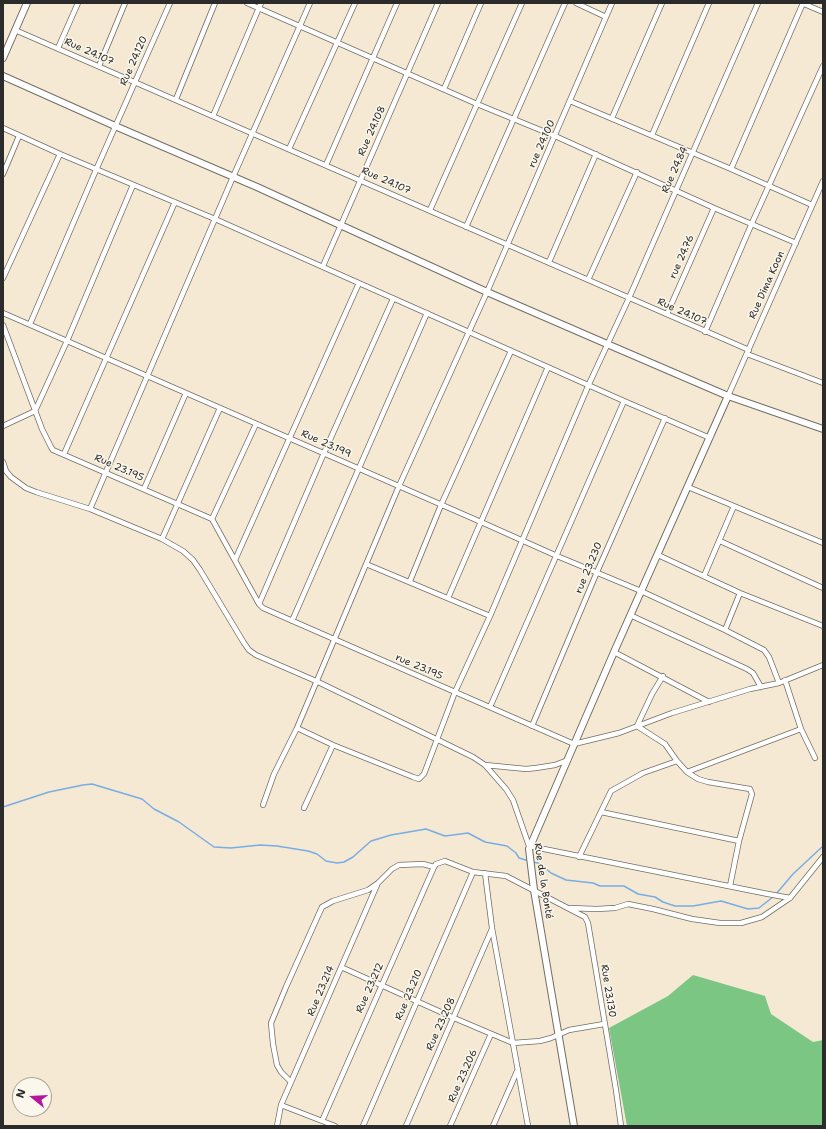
<!DOCTYPE html>
<meta charset="utf-8">
<style>
body{margin:0}
#map{position:relative;width:826px;height:1129px;overflow:hidden;background:#f6e9d3;font-family:"Shantell Sans",sans-serif}
canvas{display:block}
.frame{position:absolute;inset:0;border:4px solid #2b2b2b;pointer-events:none}
.north{position:absolute;left:12px;top:1077px;width:40px;height:40px;box-sizing:border-box;background:#fbf7ec;border:1px solid #a8a59f;border-radius:50%;rotate:288deg;font-size:11px;font-weight:700;line-height:16px;text-align:center;color:#2b2b2b}
.north::after{content:'';display:block;margin:auto;width:14px;height:18px;background:#b5179e;clip-path:polygon(50% 0,100% 100%,50% 72%,0 100%)}
</style>
<div id="map">
<canvas width="826" height="1129"></canvas>
<div class="frame"></div>
<div class="north">N</div>
</div>
<script>
const ctx = document.querySelector('canvas').getContext('2d');
ctx.lineJoin = 'round';
function fillPath(path, color) {
  ctx.fillStyle = color;
  ctx.fill(path, 'evenodd');
}
function poly(rows) {
  const path = new Path2D();
  for (const r of rows) {
    path.moveTo(r[0], r[1]);
    for (let i = 2; i < r.length; i += 2) path.lineTo(r[i], r[i + 1]);
  }
  return path;
}
function strokePath(path, color, width, dash) {
  ctx.strokeStyle = color;
  ctx.lineWidth = width;
  ctx.lineCap = dash ? 'butt' : 'round';
  ctx.setLineDash(dash || []);
  ctx.stroke(path);
}
function label(font, color, halo, rows, align = 'center') {
  ctx.font = font + ' "Shantell Sans",sans-serif';
  ctx.lineWidth = 3;
  ctx.setLineDash([]);
  ctx.textBaseline = 'middle';
  ctx.strokeStyle = halo;
  ctx.fillStyle = color;
  for (const [text, x, y, turn = 0] of rows) {
    ctx.save();
    ctx.translate(x, y);
    ctx.rotate((+turn || 0) * Math.PI / 180);
    ctx.textAlign = isNaN(turn) ? turn : align;
    if (halo) ctx.strokeText(text, 0, 0);
    ctx.fillText(text, 0, 0);
    ctx.restore();
  }
}
fillPath(poly([
 [693,975,765,996,771,1014,813,1042,823,1040,823,1126,627,1126,609,1028,668,996]
]), '#7cc684');
strokePath(poly([
 [3,807,49,792,83,785,92,784,142,799,154,809,179,822,214,847,231,848,260,845,277,846,308,851,317,854,326,861,337,863,344,862,353,857,371,841,391,835,426,829,445,836,468,833,485,842,507,846,516,853,519,858,529,861],
 [533,862,538,863,545,868,551,873,566,880,593,883,600,886,624,886,638,894,655,897,663,902,675,906,693,906,721,901,748,909,759,908,773,897],
 [776,894,793,874,823,846]
]), '#77ade5', 1.5);
const minor = poly([
 [247,3,477,104,555,136,714,208,796,243],
 [576,3,606,17],
 [802,3,823,12],
 [15,30,749,350],
 [58,48,78,3],
 [99,66,125,3],
 [444,89,481,3],
 [176,99,215,3],
 [570,101,731,169,812,205],
 [213,116,261,3],
 [612,118,662,3],
 [3,128,60,154,215,219,624,401,710,438],
 [652,135,709,3],
 [289,149,355,3],
 [326,165,397,3],
 [731,169,803,3],
 [3,174,19,136],
 [430,210,522,3],
 [466,227,565,3],
 [549,262,596,154],
 [323,266,438,3],
 [3,278,60,154],
 [588,280,637,172],
 [3,313,481,522,557,556,641,591,725,630,764,650,769,657,779,683],
 [667,314,714,208],
 [30,324,96,170,170,3],
 [3,325,42,429,51,447,53,450,212,519,259,604,263,608,574,744,619,733,672,713,750,689,779,683,823,665],
 [705,332,752,223,823,66],
 [747,354,823,383],
 [728,396,823,181],
 [3,426,35,411,67,341,133,185],
 [64,454,175,202],
 [3,462,6,471,11,477,26,488,36,492,90,509,162,539,183,551,193,560,200,570,244,643,249,650,256,655,316,681,436,739,473,757,485,765,506,789,513,800,529,846,768,894,790,898],
 [688,487,823,543],
 [144,489,186,393],
 [90,509,233,177,310,3],
 [212,519,256,424],
 [162,539,220,408],
 [720,541,823,588],
 [658,555,740,593,823,626],
 [235,560,359,283],
 [366,564,490,616],
 [704,576,734,506],
 [410,581,441,505,511,351],
 [448,598,548,367],
 [259,604,324,453,393,299],
 [630,615,747,669,753,673,761,687],
 [292,621,427,313],
 [725,630,740,593],
 [614,652,709,702],
 [490,707,624,401],
 [532,726,597,572,665,418],
 [297,728,333,745,413,777,419,779,424,774,455,692,490,616,589,384,629,298,758,3],
 [801,729,815,758],
 [485,765,526,769,536,768,555,765,568,760],
 [687,772,801,729,785,680],
 [263,805,274,774,297,728,399,486,487,292,612,3],
 [304,808,333,745],
 [601,812,739,841,752,794,750,789,708,782,698,779,687,772,677,761,665,744,637,726,652,694,663,676],
 [579,857,611,791,643,773,677,761],
 [485,873,492,928,528,1126],
 [730,886,739,841],
 [570,908,596,909,615,908,628,904,653,909,692,919,720,923,741,923,762,917,790,898,823,857],
 [341,967,454,1018,513,1043,540,1041,551,1038,569,1030,604,1024],
 [291,1082,281,1072,277,1065,273,1044,271,1023,286,987,322,907,333,901,368,890,378,883,392,869,399,865,423,864,434,867],
 [281,1105,335,1126],
 [322,1121,434,867,436,864,445,861,473,872,506,876,585,917,588,923,616,1090,621,1126],
 [277,1126,281,1105,377,885],
 [363,1126,473,872],
 [406,1126,492,929],
 [450,1126,491,1034],
 [493,1126,518,1069]
]);
const tertiary = poly([
 [3,58,27,3],
 [3,76,115,126,257,187,487,292,607,344,728,396,823,429],
 [574,1126,534,890,529,849,614,652,728,396]
]);
strokePath(minor, '#726e66', 6);
strokePath(tertiary, '#726e66', 8);
strokePath(minor, '#fff', 4.5);
strokePath(tertiary, '#fff', 6);
label('10px', '#2b2b2b', '#fbf7ec', [
 ["Rue 24.107",89,52,24],
 ["Rue 24.120",134,61,-66],
 ["Rue 24.108",372,131,-66],
 ["rue 24.100",542,144,-66],
 ["Rue 24.84",675,170,-66],
 ["Rue 24.107",386,181,24],
 ["rue 24.76",682,257,-66],
 ["Rue Dima Koon",767,285,-66],
 ["Rue 24.107",682,312,24],
 ["Rue 23.199",326,444,24],
 ["Rue 23.195",119,468,24],
 ["rue 23.230",589,568,-67],
 ["rue 23.195",419,667,23],
 ["Rue de la Bonté",543,881,81],
 ["Rue 23.212",370,988,-66],
 ["Rue 23.214",321,991,-67],
 ["Rue 23.130",608,991,81],
 ["Rue 23.210",409,995,-67],
 ["Rue 23.208",441,1024,-66],
 ["Rue 23.206",463,1076,-66]
]);
</script>
